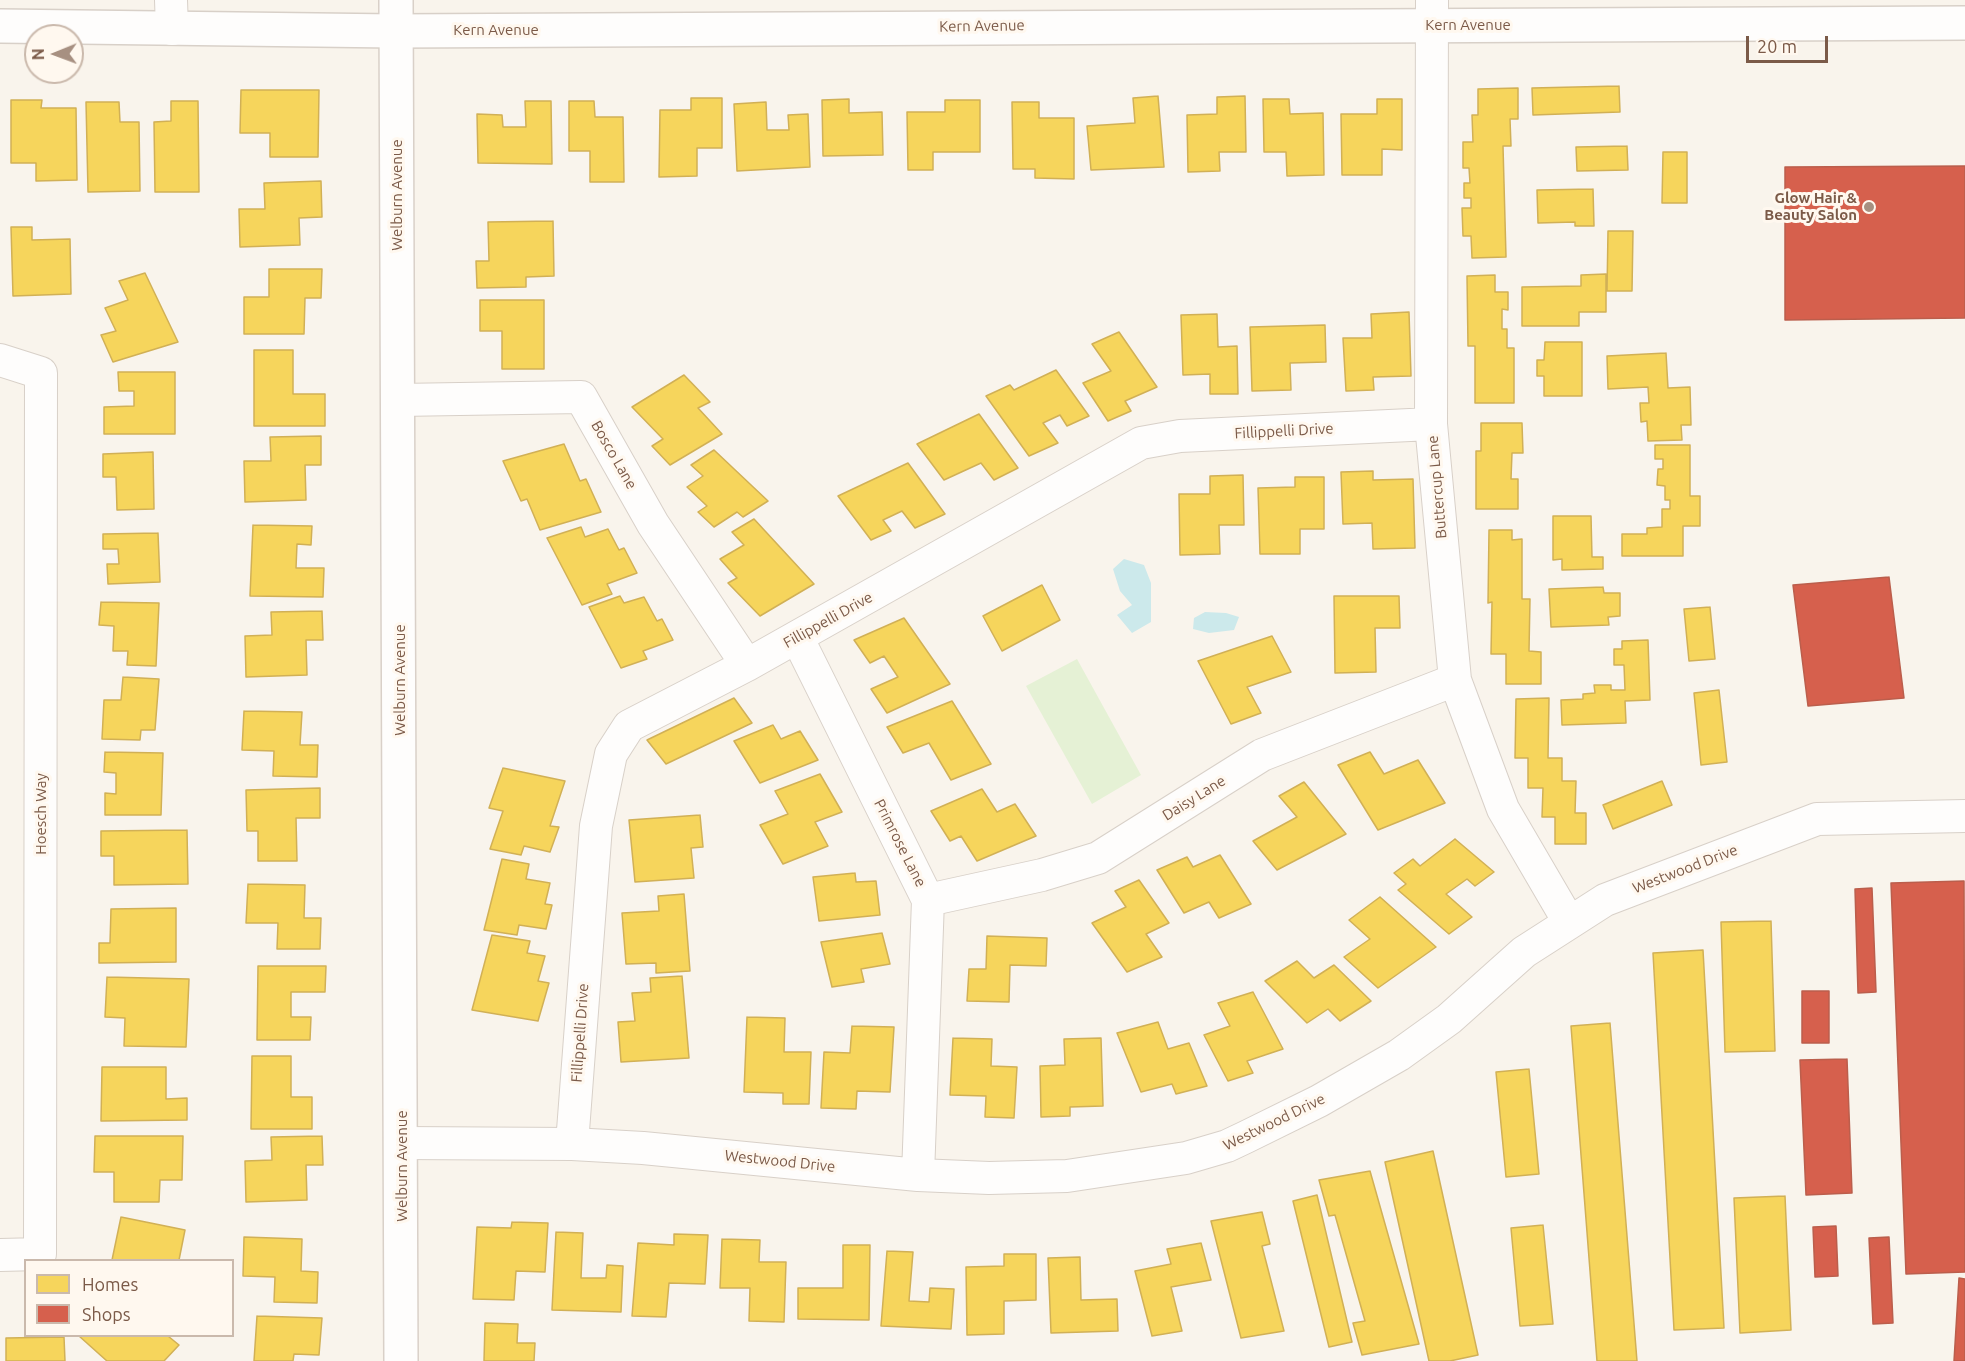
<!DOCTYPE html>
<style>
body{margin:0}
#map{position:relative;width:1965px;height:1361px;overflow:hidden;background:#f9f4ec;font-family:Ubuntu,sans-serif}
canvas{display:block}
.legend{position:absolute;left:24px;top:1259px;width:210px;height:78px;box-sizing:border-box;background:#fff8ef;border:2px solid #cab9ac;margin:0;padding:8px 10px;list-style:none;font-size:18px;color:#7b5a48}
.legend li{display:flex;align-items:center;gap:12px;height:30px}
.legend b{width:30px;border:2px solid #cab9ac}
.north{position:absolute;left:24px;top:24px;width:60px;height:60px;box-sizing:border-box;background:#fff8ef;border:2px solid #cab9ac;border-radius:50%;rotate:269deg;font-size:16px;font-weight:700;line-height:24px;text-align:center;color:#7b5a48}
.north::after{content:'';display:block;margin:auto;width:21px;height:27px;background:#a79081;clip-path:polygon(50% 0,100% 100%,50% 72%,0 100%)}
.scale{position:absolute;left:1746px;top:36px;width:82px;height:27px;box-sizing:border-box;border:3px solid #7b5a48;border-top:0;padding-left:8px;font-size:18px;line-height:21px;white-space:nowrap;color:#7b5a48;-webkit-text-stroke:4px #fff8ef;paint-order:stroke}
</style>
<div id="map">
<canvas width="1965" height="1361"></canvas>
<ul class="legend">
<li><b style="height:16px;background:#f6d55c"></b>Homes</li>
<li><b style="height:16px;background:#d6604d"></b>Shops</li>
</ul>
<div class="north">N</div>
<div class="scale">20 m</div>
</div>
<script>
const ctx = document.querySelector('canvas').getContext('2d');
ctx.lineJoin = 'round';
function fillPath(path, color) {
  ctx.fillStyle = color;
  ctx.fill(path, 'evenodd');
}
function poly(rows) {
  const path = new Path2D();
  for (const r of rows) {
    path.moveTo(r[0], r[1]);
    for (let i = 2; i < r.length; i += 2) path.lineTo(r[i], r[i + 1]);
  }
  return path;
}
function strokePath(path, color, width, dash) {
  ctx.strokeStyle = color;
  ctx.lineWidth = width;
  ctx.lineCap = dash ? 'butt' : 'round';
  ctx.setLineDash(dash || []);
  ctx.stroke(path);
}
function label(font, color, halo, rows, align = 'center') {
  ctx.font = font + ' Ubuntu,sans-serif';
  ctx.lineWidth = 6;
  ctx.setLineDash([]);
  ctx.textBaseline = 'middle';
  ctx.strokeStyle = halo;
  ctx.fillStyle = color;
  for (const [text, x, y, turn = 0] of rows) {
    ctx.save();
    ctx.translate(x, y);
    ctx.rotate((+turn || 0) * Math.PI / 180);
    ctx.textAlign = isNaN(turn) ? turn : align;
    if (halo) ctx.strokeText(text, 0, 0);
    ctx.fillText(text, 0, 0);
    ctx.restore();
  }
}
fillPath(poly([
 [1077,659,1141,775,1092,804,1026,686]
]), '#e5f1d5');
fillPath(poly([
 [1124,559,1144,565,1151,583,1151,622,1132,633,1117,615,1132,605,1120,591,1113,569],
 [1205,612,1226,613,1239,617,1234,630,1209,633,1193,629,1194,618]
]), '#cce9eb');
const homes = poly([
 [1619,86,1620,112,1533,115,1532,88,1619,86],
 [1518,88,1518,119,1510,119,1511,146,1503,146,1506,257,1472,258,1471,236,1463,236,1462,208,1471,208,1471,198,1464,198,1464,183,1470,183,1469,168,1463,168,1463,142,1473,142,1472,115,1478,115,1478,89,1518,88],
 [241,90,319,90,318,157,270,157,270,133,240,133,241,90],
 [1158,96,1164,167,1091,170,1087,126,1135,123,1133,98,1158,96],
 [1245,96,1246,152,1219,152,1220,171,1188,172,1187,115,1217,114,1217,97,1245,96],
 [691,98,722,98,722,148,697,148,697,176,659,177,660,110,691,110,691,98],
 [849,99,849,113,882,112,883,155,823,156,822,100,849,99],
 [1263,99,1289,99,1290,114,1323,113,1324,175,1287,176,1286,152,1264,152,1263,99],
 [1377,99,1402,99,1402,150,1382,149,1382,175,1342,175,1341,114,1377,114,1377,99],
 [11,100,42,100,41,108,76,108,77,180,36,181,36,163,11,163,11,100],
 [945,100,980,100,980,152,933,152,933,170,908,170,907,112,945,112,945,100],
 [171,101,198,101,199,192,155,192,154,122,171,121,171,101],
 [525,101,551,101,552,164,478,163,477,114,502,115,503,127,526,127,525,101],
 [569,101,594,101,595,117,623,117,624,182,590,182,590,151,569,151,569,101],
 [86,102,119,102,120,122,139,122,140,191,88,192,86,102],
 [766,102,767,130,789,130,788,115,808,114,810,167,737,171,734,104,766,102],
 [1012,102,1039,102,1039,118,1074,118,1074,179,1035,178,1035,169,1013,169,1012,102],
 [1627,146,1628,170,1577,171,1576,147,1627,146],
 [1663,152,1687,152,1687,203,1662,203,1663,152],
 [321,181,322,217,299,218,300,245,240,247,239,209,265,209,264,183,321,181],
 [1593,189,1594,226,1575,226,1575,222,1538,223,1537,190,1593,189],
 [553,221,554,276,526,277,526,287,477,288,476,261,489,261,488,222,553,221],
 [11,227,32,227,32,240,70,239,71,294,13,296,11,227],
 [1608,231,1633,231,1632,291,1607,291,1608,231],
 [269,269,322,269,321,298,305,298,304,334,244,334,244,297,269,297,269,269],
 [145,273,178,342,113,362,101,335,116,331,105,308,128,300,119,281,145,273],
 [1606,274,1606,312,1579,312,1579,326,1522,326,1522,287,1581,286,1581,275,1606,274],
 [1495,275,1495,292,1508,292,1508,310,1502,309,1502,329,1507,329,1507,348,1514,348,1514,403,1475,403,1475,346,1468,346,1467,276,1495,275],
 [480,300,544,300,544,369,502,369,502,331,480,331,480,300],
 [1409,312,1411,376,1373,377,1374,390,1346,391,1343,338,1372,338,1371,314,1409,312],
 [1217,314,1218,347,1237,346,1238,394,1210,394,1210,374,1183,375,1181,315,1217,314],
 [1325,325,1326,362,1290,363,1291,390,1252,391,1250,327,1325,325],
 [1119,332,1157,387,1125,401,1131,411,1108,421,1083,383,1111,371,1092,344,1119,332],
 [1545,342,1582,342,1582,396,1544,396,1544,376,1537,376,1537,360,1544,360,1545,342],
 [254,350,293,350,293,394,325,394,325,426,254,426,254,350],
 [1666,353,1668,388,1690,387,1691,425,1681,425,1682,440,1648,441,1647,421,1641,422,1640,403,1649,403,1648,387,1608,389,1607,356,1666,353],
 [1056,370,1089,416,1067,426,1060,415,1043,423,1058,443,1029,456,986,396,1010,385,1014,390,1056,370],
 [118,372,175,372,175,434,104,434,104,407,134,406,134,391,119,391,118,372],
 [684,375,710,402,698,408,722,434,670,465,652,446,663,439,632,407,684,375],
 [979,414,1018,468,994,480,981,463,944,480,917,444,979,414],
 [1481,423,1522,423,1523,453,1512,453,1511,479,1518,479,1518,509,1476,509,1476,451,1481,451,1481,423],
 [321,436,321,465,305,465,306,500,245,502,244,461,271,461,270,437,321,436],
 [564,444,580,481,586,479,601,512,540,530,527,499,521,501,503,461,564,444],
 [1655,445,1690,445,1690,496,1700,496,1700,526,1683,526,1683,556,1622,556,1622,534,1647,534,1647,528,1662,527,1662,509,1670,509,1670,500,1665,500,1665,486,1657,485,1658,469,1663,469,1663,459,1655,459,1655,445],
 [714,450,768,501,743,517,737,512,714,527,698,512,707,506,687,487,703,476,691,465,714,450],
 [153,452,154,509,117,510,116,477,103,477,103,454,153,452],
 [908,463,945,514,915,528,902,511,883,520,891,531,871,540,838,496,908,463],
 [1373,471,1373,480,1413,479,1415,548,1373,549,1372,523,1343,524,1341,472,1373,471],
 [1243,475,1244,525,1219,525,1220,554,1180,555,1179,494,1210,494,1210,476,1243,475],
 [1295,477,1324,477,1324,529,1300,529,1300,554,1260,554,1258,488,1295,487,1295,477],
 [1553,516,1591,516,1592,557,1603,557,1603,569,1562,570,1562,559,1553,560,1553,516],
 [754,519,814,584,760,616,728,583,737,578,720,559,744,545,732,532,754,519],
 [253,525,312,526,311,545,297,544,296,568,324,568,323,597,250,596,253,525],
 [581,527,585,537,608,529,619,550,624,548,637,573,607,584,612,594,582,605,547,538,581,527],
 [1489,530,1512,530,1512,540,1522,539,1522,599,1530,599,1529,651,1541,652,1541,684,1506,684,1506,654,1491,654,1492,602,1488,603,1489,530],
 [158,533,160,582,108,584,107,564,119,564,118,549,103,549,103,534,158,533],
 [1042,585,1060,620,1002,651,983,616,1042,585],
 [1603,587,1604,593,1620,593,1620,616,1608,617,1609,625,1551,627,1549,589,1603,587],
 [620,596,624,603,644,597,657,621,662,619,673,640,643,651,647,659,621,668,589,607,620,596],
 [1334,596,1399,596,1400,628,1375,628,1376,672,1335,673,1334,596],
 [101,602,159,603,156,666,127,665,128,651,113,651,114,626,99,625,101,602],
 [1710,607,1715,659,1689,661,1684,609,1710,607],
 [322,611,323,640,306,640,307,675,246,677,245,636,272,635,271,612,322,611],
 [904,618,950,684,887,713,871,689,898,677,884,656,870,663,854,640,904,618],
 [1272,636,1291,672,1247,687,1261,713,1231,724,1198,661,1272,636],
 [1648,640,1650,700,1625,701,1626,723,1562,725,1561,700,1583,699,1583,694,1595,693,1594,685,1611,685,1611,690,1625,690,1624,665,1614,665,1614,649,1622,649,1622,641,1648,640],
 [123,677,159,679,155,730,141,730,140,740,102,739,104,700,121,700,123,677],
 [1719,690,1727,762,1701,765,1694,693,1719,690],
 [734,698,752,723,666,764,647,740,734,698],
 [1549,698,1548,758,1562,758,1562,781,1576,781,1575,813,1586,813,1586,844,1555,844,1555,817,1542,817,1543,788,1528,788,1528,758,1515,758,1516,699,1549,698],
 [952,701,991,764,951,780,929,743,903,753,887,727,952,701],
 [244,711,302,712,300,745,318,745,317,777,273,776,274,751,242,750,244,711],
 [773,725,781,739,800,731,818,760,760,783,734,741,773,725],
 [105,752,163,753,161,815,105,815,105,793,116,794,116,773,104,772,105,752],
 [1370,752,1384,774,1418,760,1445,803,1378,830,1338,765,1370,752],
 [503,768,565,781,550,826,559,827,550,852,524,846,521,855,490,849,503,811,489,808,503,768],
 [820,774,842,812,815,822,828,846,783,864,760,825,788,814,775,791,820,774],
 [1662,781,1672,805,1613,829,1603,805,1662,781],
 [1304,782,1346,834,1277,870,1253,841,1297,817,1279,796,1304,782],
 [320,788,320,818,296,818,297,861,258,861,258,831,247,831,246,790,320,788],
 [982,789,997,812,1015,804,1036,836,977,861,961,836,950,841,931,811,982,789],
 [700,815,703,847,691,848,694,878,635,882,629,820,700,815],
 [187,830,188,884,114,885,114,856,101,856,101,831,187,830],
 [1455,839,1494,872,1475,886,1467,879,1446,894,1472,917,1449,934,1398,890,1406,884,1394,873,1413,859,1420,866,1455,839],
 [1220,855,1251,904,1219,918,1209,902,1184,913,1157,870,1187,857,1193,867,1220,855],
 [502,859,529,864,526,879,550,883,545,904,552,905,546,929,519,925,517,935,484,930,502,859],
 [855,873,856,882,876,881,880,915,819,921,813,877,855,873],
 [1139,880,1169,923,1146,934,1162,957,1127,972,1092,923,1126,907,1115,891,1139,880],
 [248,884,305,885,304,918,321,918,320,949,277,949,278,923,246,923,248,884],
 [684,894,690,971,656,973,656,963,626,964,622,913,659,911,658,896,684,894],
 [1380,897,1436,947,1378,988,1344,957,1370,939,1349,920,1380,897],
 [176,908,176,962,99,963,99,943,110,943,111,909,176,908],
 [1771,921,1775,1051,1725,1052,1721,922,1771,921],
 [882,933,890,964,861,969,864,982,832,987,821,942,882,933],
 [492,935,530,941,527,953,545,956,538,981,549,983,538,1021,472,1010,492,935],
 [987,936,1047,938,1046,966,1010,965,1009,1002,967,1001,969,969,986,969,987,936],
 [1703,950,1724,1328,1674,1330,1653,953,1703,950],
 [1297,961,1314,978,1334,965,1371,1001,1340,1021,1328,1009,1307,1023,1265,981,1297,961],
 [258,966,326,966,325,992,291,992,291,1017,311,1017,310,1040,257,1040,258,966],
 [682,976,689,1058,621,1062,618,1022,635,1021,632,993,651,992,650,978,682,976],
 [107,977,189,979,186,1047,124,1046,125,1018,105,1017,107,977],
 [1253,992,1283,1049,1247,1061,1253,1073,1228,1081,1204,1035,1230,1026,1218,1003,1253,992],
 [747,1017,785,1018,784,1052,811,1052,809,1104,783,1104,783,1093,744,1092,747,1017],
 [1158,1022,1168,1049,1189,1043,1207,1086,1176,1094,1172,1084,1141,1092,1117,1033,1158,1022],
 [1610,1023,1637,1361,1597,1361,1571,1026,1610,1023],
 [852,1026,894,1027,890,1092,857,1091,856,1109,821,1108,824,1052,850,1053,852,1026],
 [953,1038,992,1039,991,1066,1017,1067,1014,1118,985,1117,986,1096,950,1095,953,1038],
 [1101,1038,1103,1106,1070,1107,1070,1116,1041,1117,1040,1066,1065,1065,1064,1039,1101,1038],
 [252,1056,291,1056,291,1097,312,1097,312,1129,251,1129,252,1056],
 [102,1067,166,1067,166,1099,187,1098,187,1120,101,1121,102,1067],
 [1529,1069,1539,1174,1506,1177,1496,1072,1529,1069],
 [95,1136,183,1136,182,1180,160,1180,159,1202,114,1202,114,1172,94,1172,95,1136],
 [322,1136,323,1165,306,1165,307,1200,246,1202,245,1161,272,1160,271,1137,322,1136],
 [1433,1151,1478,1355,1450,1361,1429,1361,1385,1162,1433,1151],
 [1370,1171,1419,1344,1362,1355,1353,1323,1365,1321,1335,1215,1329,1216,1319,1180,1370,1171],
 [1317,1195,1352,1342,1329,1347,1293,1201,1317,1195],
 [1785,1196,1791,1330,1740,1333,1734,1198,1785,1196],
 [1262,1212,1270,1244,1262,1246,1284,1331,1241,1338,1211,1221,1262,1212],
 [121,1217,185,1230,179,1260,112,1260,121,1217],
 [512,1222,548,1223,545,1272,516,1271,514,1300,473,1299,477,1227,511,1228,512,1222],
 [1543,1225,1553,1324,1520,1326,1511,1228,1543,1225],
 [556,1232,583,1233,581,1278,606,1278,607,1265,623,1266,621,1312,552,1310,556,1232],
 [674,1234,708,1235,705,1284,669,1283,666,1317,632,1316,638,1243,674,1245,674,1234],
 [244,1237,302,1239,301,1271,318,1272,317,1303,274,1302,275,1277,243,1276,244,1237],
 [722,1239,760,1240,759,1262,786,1262,784,1322,749,1321,750,1288,720,1288,722,1239],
 [1201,1243,1211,1280,1171,1287,1182,1331,1152,1336,1135,1271,1171,1264,1167,1249,1201,1243],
 [843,1245,870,1245,869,1320,798,1319,798,1288,843,1288,843,1245],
 [887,1251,913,1252,909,1301,929,1302,930,1288,954,1289,951,1329,881,1326,887,1251],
 [1004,1254,1036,1254,1036,1300,1004,1301,1004,1334,967,1335,966,1267,1004,1266,1004,1254],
 [1080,1257,1081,1300,1117,1299,1118,1331,1051,1333,1048,1258,1080,1257],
 [257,1316,322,1318,319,1355,294,1354,293,1361,254,1361,257,1316],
 [485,1323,518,1324,517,1343,535,1343,534,1361,484,1361,485,1323],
 [79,1336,168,1336,179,1345,164,1361,107,1361,79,1336],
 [64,1337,65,1361,6,1361,6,1338,64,1337]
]);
fillPath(homes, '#f6d55c');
strokePath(homes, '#d1b056', 1.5);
const shops = poly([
 [1965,166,1965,318,1785,320,1785,167,1965,166],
 [1889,577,1904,698,1808,706,1793,585,1889,577],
 [1964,881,1965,1272,1906,1274,1891,883,1964,881],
 [1872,888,1876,992,1858,993,1855,889,1872,888],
 [1802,991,1829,991,1829,1043,1802,1043,1802,991],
 [1847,1059,1852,1193,1806,1195,1800,1060,1847,1059],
 [1836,1226,1838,1276,1815,1277,1813,1227,1836,1226],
 [1889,1237,1893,1323,1873,1324,1869,1238,1889,1237],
 [1959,1278,1965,1279,1965,1361,1954,1361,1959,1278]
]);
fillPath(shops, '#d6604d');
strokePath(shops, '#bb5e4c', 1.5);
const minor = poly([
 [171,0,172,29],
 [1432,0,1431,424,1455,680,1503,809,1569,922],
 [0,360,41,373,40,1254,0,1255],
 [399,400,581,397,653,524,747,665],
 [797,637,928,900,918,1175],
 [928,900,1042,875,1098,858,1262,755,1455,680],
 [402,1143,572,1144,643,1148,918,1175,989,1178,1067,1176,1186,1158,1227,1146,1246,1137,1319,1101,1399,1055,1449,1019,1524,952,1605,900,1817,819,1965,816],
 [572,1144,596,826,611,754,629,726,747,665,1141,443,1180,436,1431,424]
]);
const tertiary = poly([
 [0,26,395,31,1965,23]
]);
const secondary = poly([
 [396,0,401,1361]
]);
strokePath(minor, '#d8d0c8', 34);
strokePath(tertiary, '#d8d0c8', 36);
strokePath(secondary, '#d9d0c8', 36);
strokePath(minor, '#fefdfc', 32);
strokePath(tertiary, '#fefdfc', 33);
strokePath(secondary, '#fefdfc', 33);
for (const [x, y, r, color] of [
 [1869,207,6,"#a79081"]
]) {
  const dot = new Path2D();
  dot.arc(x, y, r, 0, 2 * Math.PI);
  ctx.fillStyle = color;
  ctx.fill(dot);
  strokePath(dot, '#fff8ef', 2);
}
label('15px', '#7b5a48', '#fff8ef', [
 ["Kern Avenue",1468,25],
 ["Kern Avenue",982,26,-1],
 ["Kern Avenue",496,30],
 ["Welburn Avenue",397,195,-90],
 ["Fillippelli Drive",1284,431,-3],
 ["Bosco Lane",614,455,60],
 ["Buttercup Lane",1437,487,-95],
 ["Fillippelli Drive",828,620,-29],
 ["Welburn Avenue",400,680,-90],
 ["Daisy Lane",1194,798,-32],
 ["Hoesch Way",41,814,-90],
 ["Primrose Lane",900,843,63],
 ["Westwood Drive",1685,869,-21],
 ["Fillippelli Drive",580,1033,-86],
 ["Westwood Drive",1274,1122,-26],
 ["Westwood Drive",780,1161,6],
 ["Welburn Avenue",402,1166,-90]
]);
label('bold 15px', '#7b5a48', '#fff8ef', [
 ["Glow Hair &",1857,198],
 ["Beauty Salon",1857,215]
], 'right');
</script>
